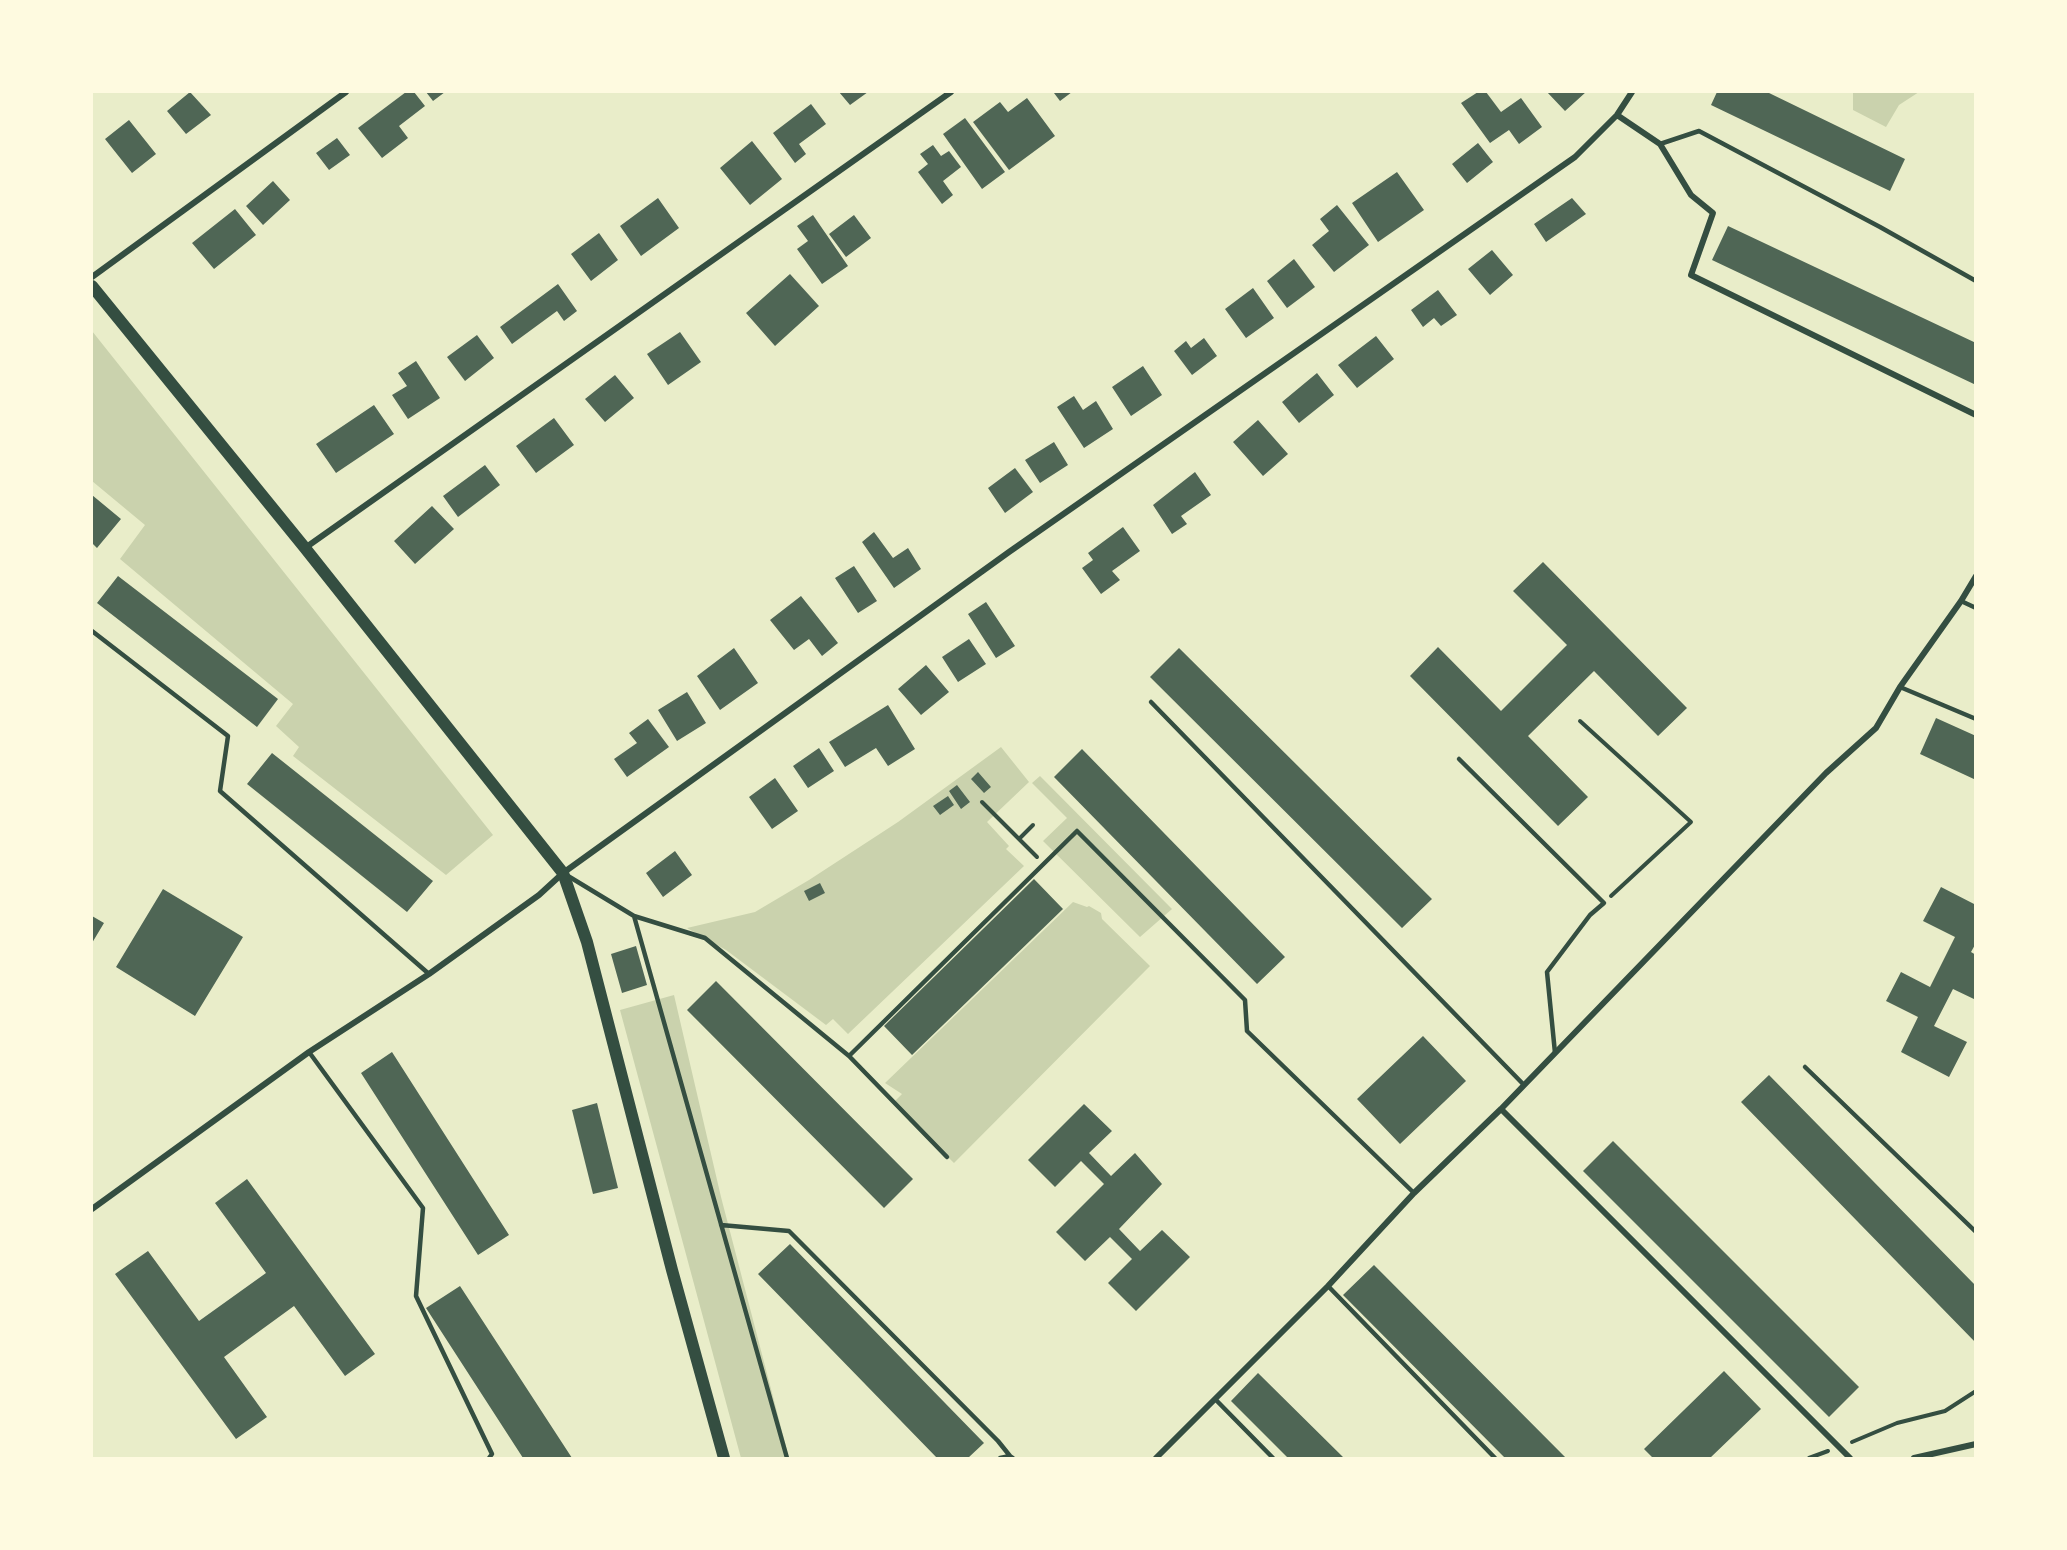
<!DOCTYPE html>
<style>
body{margin:0}
#map{position:relative;width:2067px;height:1550px;overflow:hidden;background:#e9edc9;font-family:Literata,serif}
canvas{display:block}
.frame{position:absolute;inset:0;border:93px solid #fefae0;pointer-events:none}
</style>
<div id="map">
<canvas width="2067" height="1550"></canvas>
<div class="frame"></div>
</div>
<script>
const ctx = document.querySelector('canvas').getContext('2d');
ctx.lineJoin = 'round';
function fillPath(path, color) {
  ctx.fillStyle = color;
  ctx.fill(path, 'evenodd');
}
function poly(rows) {
  const path = new Path2D();
  for (const r of rows) {
    path.moveTo(r[0], r[1]);
    for (let i = 2; i < r.length; i += 2) path.lineTo(r[i], r[i + 1]);
  }
  return path;
}
function strokePath(path, color, width, dash) {
  ctx.strokeStyle = color;
  ctx.lineWidth = width;
  ctx.lineCap = dash ? 'butt' : 'round';
  ctx.setLineDash(dash || []);
  ctx.stroke(path);
}
fillPath(poly([
 [1853,92,1919,92,1899,105,1886,127,1853,110],
 [92,331,493,835,446,875,293,756,299,747,276,726,293,704,120,559,145,525,92,481],
 [1001,747,1029,782,987,822,1009,846,1006,849,1024,866,848,1034,833,1019,826,1025,726,950,687,928,755,912,809,880,898,822],
 [1040,776,1172,909,1140,937,1043,841,1067,818,1032,783],
 [1073,902,1087,907,1089,906,1101,913,1102,919,1150,966,954,1163,893,1103,902,1094,885,1083],
 [674,995,721,1197,789,1458,741,1458,620,1010]
]), '#cad2ad');
fillPath(poly([
 [190,92,211,115,186,134,167,111],
 [406,92,414,92,425,106,399,126,408,138,382,158,358,128],
 [426,92,445,92,433,101],
 [839,92,868,92,850,105],
 [1056,92,1072,92,1060,101,1054,93],
 [1478,92,1486,92,1501,112,1521,98,1542,127,1519,144,1509,130,1490,143,1461,103],
 [1547,92,1586,92,1565,111],
 [1717,92,1767,92,1905,159,1890,191,1711,105],
 [1027,98,1055,136,1009,170,973,122,1000,102,1008,112],
 [811,104,826,124,799,144,806,154,795,163,773,133],
 [965,118,1005,172,982,189,943,134],
 [129,120,156,154,132,173,105,139],
 [337,138,350,155,329,170,316,153],
 [752,141,782,179,750,205,720,168],
 [1478,143,1493,162,1467,183,1452,164],
 [933,145,941,156,949,151,961,167,943,181,953,195,942,204,918,172,928,164,920,154],
 [1397,172,1424,210,1378,242,1352,203],
 [273,181,290,200,263,225,246,206],
 [658,198,679,228,641,256,620,226],
 [1572,198,1586,214,1546,242,1534,224],
 [1337,205,1369,245,1334,272,1312,245,1329,231,1320,219],
 [235,209,256,235,214,269,192,243],
 [813,215,848,266,822,284,797,249,808,241,797,226],
 [854,215,871,238,846,257,829,234],
 [1728,226,1976,343,1976,385,1712,260],
 [599,233,618,260,591,281,571,254],
 [1492,250,1513,275,1490,295,1468,269],
 [1294,259,1315,287,1287,308,1267,281],
 [790,274,819,306,775,346,746,313],
 [558,284,577,311,564,321,557,311,512,344,500,327],
 [1253,288,1274,318,1246,338,1225,309],
 [1438,290,1457,315,1441,326,1434,318,1423,327,1411,310],
 [680,332,701,362,668,385,647,354],
 [477,335,494,358,465,381,447,357],
 [1376,336,1394,359,1357,388,1338,365],
 [1204,338,1217,356,1192,375,1174,351,1186,341,1191,348],
 [416,361,440,398,408,419,392,395,407,386,398,373],
 [1143,366,1162,395,1131,416,1112,387],
 [1317,373,1334,395,1299,423,1282,402],
 [615,375,634,398,605,422,585,399],
 [1074,396,1083,410,1096,401,1113,429,1084,448,1057,407],
 [374,405,394,434,336,473,316,444],
 [554,418,574,445,536,473,516,446],
 [1258,420,1288,454,1263,476,1233,442],
 [1054,442,1068,465,1040,483,1025,460],
 [485,465,500,485,458,517,443,496],
 [1015,468,1033,492,1005,513,988,488],
 [1195,472,1211,495,1181,516,1187,524,1172,534,1153,505],
 [92,495,121,519,97,548,92,543],
 [432,506,454,529,415,564,394,541],
 [1123,527,1140,551,1112,571,1120,580,1101,594,1082,568,1093,560,1088,553],
 [874,532,893,558,908,548,921,569,894,588,862,542],
 [1543,562,1687,708,1658,736,1594,671,1528,736,1588,797,1558,826,1410,676,1438,647,1501,711,1567,645,1513,591],
 [854,566,877,601,858,613,835,578],
 [118,576,278,699,257,727,97,603],
 [801,596,838,643,822,656,809,639,794,650,770,620],
 [986,602,1015,646,996,658,968,614],
 [969,639,986,664,958,682,942,657],
 [734,648,758,683,720,710,697,676],
 [1179,648,1432,899,1402,928,1150,677],
 [926,665,949,692,921,715,898,689],
 [687,692,706,723,677,741,658,710],
 [888,705,915,749,888,766,876,748,845,767,829,742],
 [1936,718,1976,736,1976,780,1920,754],
 [648,719,669,747,627,777,614,759,637,743,629,733],
 [819,748,834,771,808,788,793,766],
 [1082,749,1285,957,1257,984,1054,777],
 [272,753,433,881,407,912,247,784],
 [978,772,991,787,984,793,971,779],
 [775,778,798,811,772,829,749,797],
 [957,785,970,802,961,809,949,791],
 [948,796,954,805,940,815,933,806],
 [675,851,692,875,663,897,646,873],
 [1034,879,1063,909,912,1055,884,1026],
 [820,883,825,893,809,901,804,891],
 [1941,887,1976,905,1976,943,1971,952,1976,955,1976,1000,1953,989,1934,1026,1967,1042,1949,1077,1901,1052,1918,1017,1886,1001,1901,972,1930,987,1955,937,1923,921],
 [163,889,243,937,195,1016,116,967],
 [92,916,104,923,92,943],
 [636,946,647,985,622,993,611,954],
 [716,981,913,1179,884,1208,687,1010],
 [1423,1036,1466,1081,1400,1144,1357,1099],
 [392,1052,509,1235,478,1255,361,1073],
 [1769,1075,1976,1286,1976,1343,1741,1102],
 [597,1103,618,1188,593,1194,572,1110],
 [1084,1104,1112,1131,1089,1153,1111,1176,1135,1153,1162,1184,1119,1229,1140,1251,1162,1230,1190,1257,1136,1311,1108,1283,1132,1259,1110,1237,1085,1261,1056,1232,1104,1184,1081,1161,1055,1187,1028,1160],
 [1613,1141,1859,1387,1829,1417,1583,1171],
 [247,1179,375,1354,345,1376,294,1306,224,1357,267,1417,236,1439,115,1274,148,1251,199,1321,266,1273,215,1203],
 [790,1244,984,1443,968,1458,937,1458,758,1274],
 [1374,1265,1566,1458,1505,1458,1343,1295],
 [460,1286,572,1458,523,1458,426,1308],
 [1724,1371,1761,1409,1710,1458,1653,1458,1644,1449],
 [1258,1373,1344,1458,1288,1458,1231,1401]
]), '#4f6655');
strokePath(poly([
 [1580,721,1691,822,1611,896],
 [982,802,1037,857],
 [1019,839,1033,825],
 [1852,1442,1897,1423,1945,1411,1976,1391],
 [1809,1458,1828,1451]
]), '#344e41', 4);
strokePath(poly([
 [1660,144,1699,131,1880,227,1976,281],
 [1961,601,1976,608],
 [92,631,228,736,220,791,429,974],
 [1900,687,1976,719],
 [1151,702,1524,1085],
 [1459,759,1604,903,1590,915,1547,972,1555,1053],
 [568,876,634,916,705,938,849,1056,947,1157],
 [634,916,787,1458],
 [309,1052,423,1208,416,1296,492,1454,489,1458],
 [849,1056,1077,831,1245,1000,1247,1031,1414,1193],
 [1805,1067,1976,1232],
 [721,1225,789,1231,998,1441,1010,1456],
 [1328,1286,1495,1458],
 [1216,1400,1273,1458],
 [1000,1458,1010,1456,1013,1458]
]), '#344e41', 4.5);
strokePath(poly([
 [1617,115,1660,144,1691,195,1713,213,1691,275,1976,415],
 [92,277,346,92],
 [305,548,951,92],
 [1501,1109,1850,1458],
 [92,1209,309,1052,429,974,539,895,563,873,1009,552,1575,157,1617,115,1632,92],
 [1156,1458,1328,1286,1414,1193,1501,1109,1826,773,1876,728,1900,687,1961,601,1976,576],
 [1914,1458,1976,1444]
]), '#344e41', 6);
strokePath(poly([
 [92,286,305,548,563,873,587,942,672,1270,724,1458]
]), '#344e41', 12);
</script>
